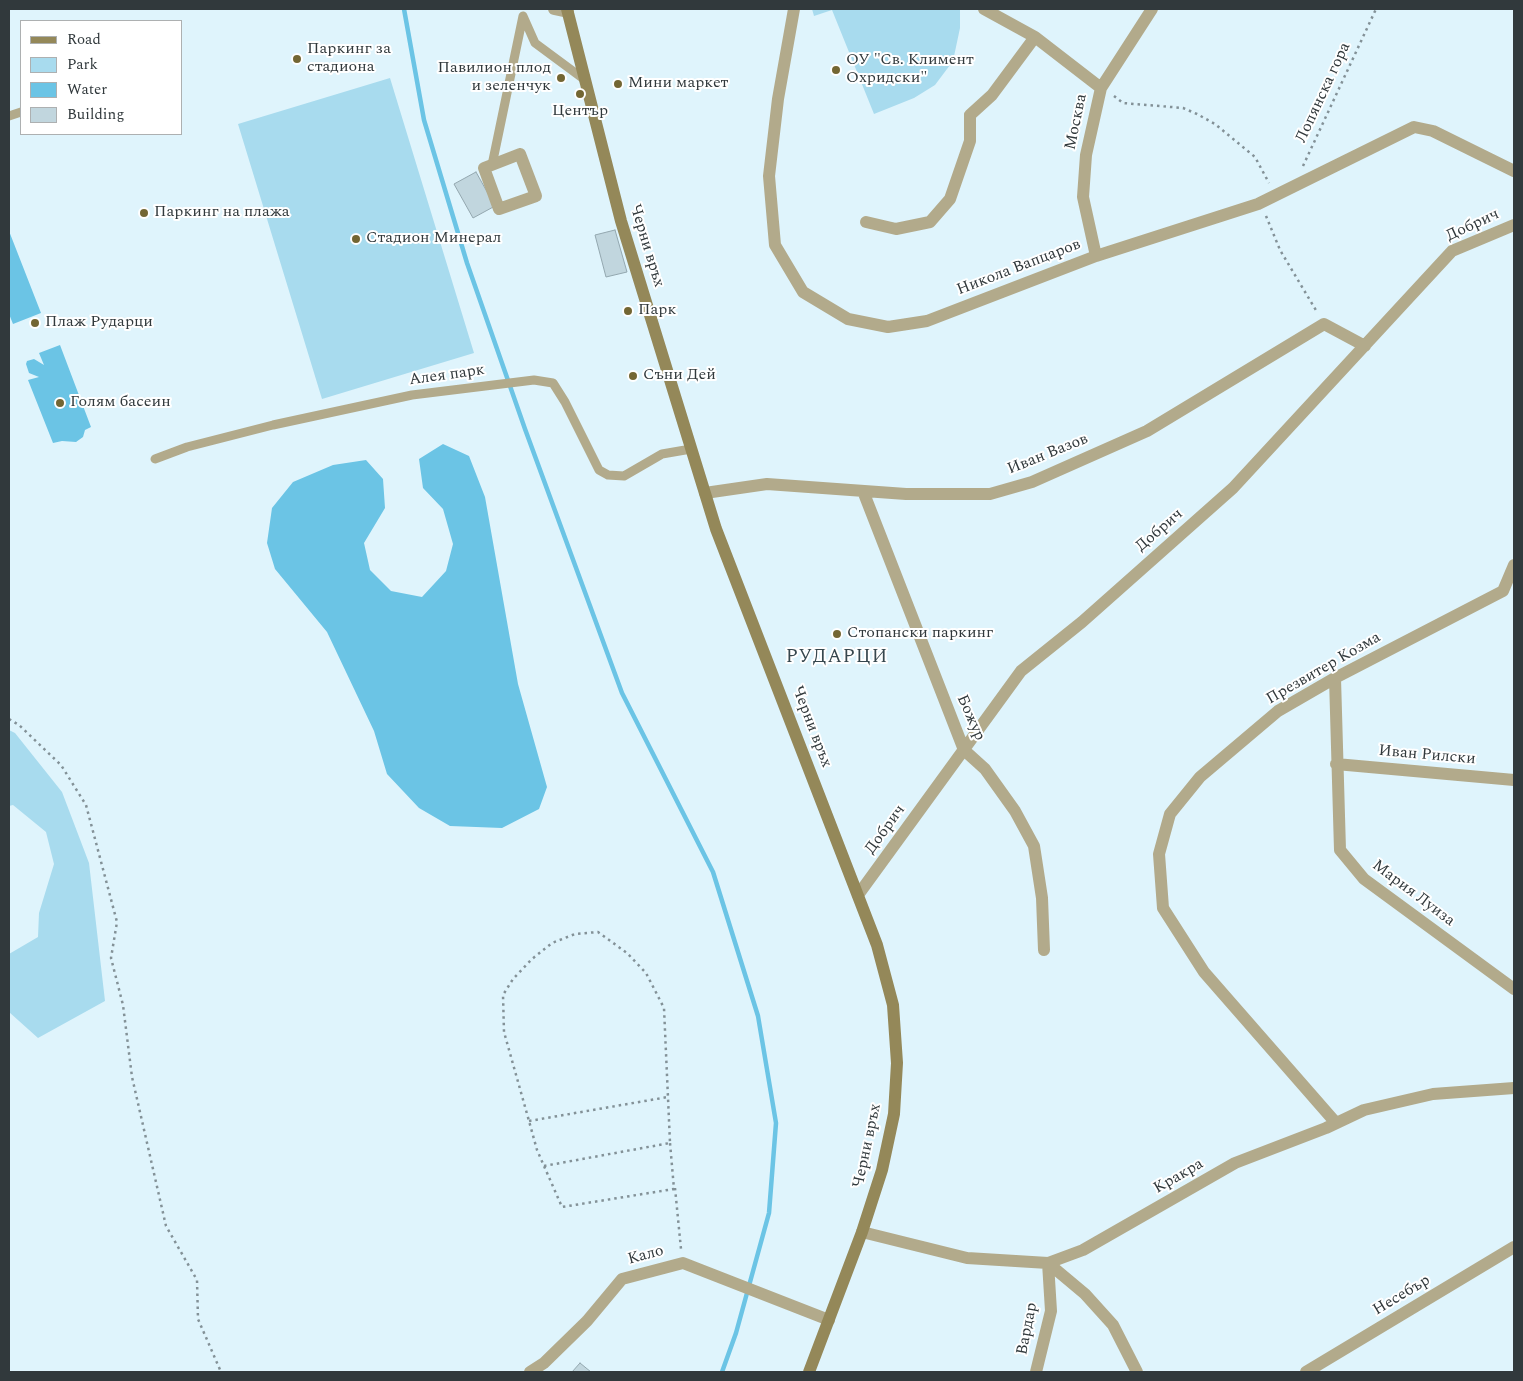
<!DOCTYPE html>
<meta charset="utf-8">
<style>
body{margin:0}
#map{position:relative;width:1523px;height:1381px;overflow:hidden;background:#dff4fc;font-family:Spectral,serif}
canvas{display:block}
.frame{position:absolute;inset:0;border:10px solid #31393c;pointer-events:none}
.legend{position:absolute;left:20px;top:20px;width:162px;height:115px;box-sizing:border-box;background:#fff;border:1px solid #adb0b1;margin:0;padding:6px 9px;list-style:none;font-size:15px;color:#31393c}
.legend li{display:flex;align-items:center;gap:10px;height:25px}
.legend b{width:25px;border:1px solid #adb0b1}
</style>
<div id="map">
<canvas width="1523" height="1381"></canvas>
<div class="frame"></div>
<ul class="legend">
<li><b style="height:6px;background:#948859"></b>Road</li>
<li><b style="height:14px;background:#a8dbee"></b>Park</li>
<li><b style="height:14px;background:#6bc4e5"></b>Water</li>
<li><b style="height:14px;background:#c1d6de"></b>Building</li>
</ul>
</div>
<script>
const ctx = document.querySelector('canvas').getContext('2d');
ctx.lineJoin = 'round';
function fillPath(path, color) {
  ctx.fillStyle = color;
  ctx.fill(path, 'evenodd');
}
function poly(rows) {
  const path = new Path2D();
  for (const r of rows) {
    path.moveTo(r[0], r[1]);
    for (let i = 2; i < r.length; i += 2) path.lineTo(r[i], r[i + 1]);
  }
  return path;
}
function strokePath(path, color, width, dash) {
  ctx.strokeStyle = color;
  ctx.lineWidth = width;
  ctx.lineCap = dash ? 'butt' : 'round';
  ctx.setLineDash(dash || []);
  ctx.stroke(path);
}
function label(font, color, halo, rows, align = 'center') {
  ctx.font = font + ' Spectral,serif';
  ctx.lineWidth = 4;
  ctx.setLineDash([]);
  ctx.textBaseline = 'middle';
  ctx.strokeStyle = halo;
  ctx.fillStyle = color;
  for (const [text, x, y, turn = 0] of rows) {
    ctx.save();
    ctx.translate(x, y);
    ctx.rotate((+turn || 0) * Math.PI / 180);
    ctx.textAlign = isNaN(turn) ? turn : align;
    if (halo) ctx.strokeText(text, 0, 0);
    ctx.fillText(text, 0, 0);
    ctx.restore();
  }
}
fillPath(poly([
 [812,9,960,9,960,28,953,61,935,85,914,98,874,114,832,10,814,16],
 [390,78,474,353,322,399,238,124],
 [9,730,15,733,62,792,89,863,105,1001,38,1038,9,1012,9,954,38,937,39,913,54,864,46,832,13,805,9,806]
]), '#a8dbee');
fillPath(poly([
 [9,231,41,313,13,324,9,314],
 [60,345,91,427,85,430,83,437,76,442,62,441,53,443,28,380,39,377,29,373,26,364,27,361,34,359,44,365,39,353],
 [443,444,469,456,485,497,518,684,547,787,539,809,502,828,450,826,419,808,387,774,374,731,327,632,275,569,267,543,272,508,293,482,333,465,366,460,383,479,385,508,364,543,370,570,391,591,422,597,446,571,453,544,443,509,423,488,419,459]
]), '#6bc4e5');
strokePath(poly([
 [404,9,424,120,467,263,525,429,622,693,713,872,758,1016,776,1123,769,1213,736,1333,722,1372]
]), '#6bc4e5', 4.5);
const building = poly([
 [476,172,495,206,473,218,454,184,476,172],
 [615,230,627,272,606,277,595,235,615,230],
 [580,1363,591,1372,572,1372,580,1363]
]);
fillPath(building, '#c1d6de');
strokePath(building, '#93a7af', 1);
strokePath(poly([
 [1114,96,1123,103,1183,108,1197,114,1215,124,1255,157,1269,183],
 [1303,166,1376,9],
 [1266,216,1280,250,1317,312],
 [9,719,19,725,61,765,86,805,117,922,111,958,123,1005,132,1077,166,1226,197,1280,198,1319,221,1372],
 [529,1121,668,1097],
 [544,1166,670,1143,664,1008,646,973,627,953,598,932,575,934,552,943,532,959,513,979,503,995,504,1032,529,1121,537,1150,562,1207,674,1189,670,1143],
 [675,1188,681,1249]
]), '#839197', 2.5, [2.5, 4]);
strokePath(poly([
 [523,16,535,43,585,80],
 [9,116,21,112],
 [492,165,523,16],
 [155,459,187,447,273,425,412,395,534,380,553,383,565,402,599,470,608,475,624,476,662,454,691,449]
]), '#b2aa8b', 9);
strokePath(poly([
 [554,9,568,12],
 [794,9,778,99,769,176,775,245,803,292,848,319,888,327,927,321,1096,256,1258,204,1414,127,1433,131,1514,171],
 [984,9,1035,37,1101,88],
 [520,154,536,196,499,209,484,168,520,154],
 [866,222,896,229,930,222,950,199,970,141,970,115,992,95,1035,37],
 [1096,256,1083,197,1086,155,1101,88,1152,9],
 [863,491,964,750,985,769,1015,811,1034,846,1042,898,1044,950],
 [705,493,767,484,906,494,990,494,1032,482,1147,431,1324,324,1365,346],
 [1335,678,1340,850,1364,879,1514,989],
 [1336,764,1514,780],
 [858,895,1021,671,1082,622,1233,488,1452,251,1514,225],
 [1336,1123,1204,972,1163,908,1159,854,1170,814,1200,777,1278,711,1335,678,1503,591,1514,565],
 [862,1232,967,1258,1048,1263,1083,1250,1235,1163,1326,1128,1364,1110,1433,1094,1514,1088],
 [1048,1263,1085,1294,1113,1325,1137,1372],
 [530,1372,544,1363,587,1321,622,1279,683,1263,829,1320],
 [1036,1372,1051,1311,1048,1263],
 [1306,1372,1514,1247]
]), '#b2aa8b', 12);
strokePath(poly([
 [567,9,621,221,716,529,877,945,893,1005,897,1063,894,1114,882,1170,862,1232,809,1372]
]), '#948859', 12);
for (const [x, y, r, color] of [
 [297,59,5,"#736633"],
 [836,70,5,"#736633"],
 [561,78,5,"#736633"],
 [618,84,5,"#736633"],
 [580,94,5,"#736633"],
 [144,213,5,"#736633"],
 [356,239,5,"#736633"],
 [628,311,5,"#736633"],
 [35,323,5,"#736633"],
 [633,376,5,"#736633"],
 [60,403,5,"#736633"],
 [837,634,5,"#736633"]
]) {
  const dot = new Path2D();
  dot.arc(x, y, r, 0, 2 * Math.PI);
  ctx.fillStyle = color;
  ctx.fill(dot);
  strokePath(dot, '#fff', 2);
}
label('16px', '#31393c', '#fff', [
 ["Паркинг за",307,50],
 ["стадиона",307,68],
 ["ОУ \"Св. Климент",846,61],
 ["Охридски\"",846,79],
 ["Павилион плод",551,69,"right"],
 ["и зеленчук",551,87,"right"],
 ["Мини маркет",628,84],
 ["Център",580,112,"center"],
 ["Паркинг на плажа",154,213],
 ["Стадион Минерал",366,239],
 ["Парк",638,311],
 ["Плаж Рударци",45,323],
 ["Съни Дей",643,376],
 ["Голям басеин",70,403],
 ["Стопански паркинг",847,634]
], 'left');
label('16px', '#31393c', '#fff', [
 ["Лопянска гора",1324,93,-65],
 ["Москва",1077,122,-78],
 ["Добрич",1473,226,-25],
 ["Черни връх",646,246,73],
 ["Никола Вапцаров",1019,268,-21],
 ["Алея парк",447,376,-8],
 ["Иван Вазов",1048,455,-22],
 ["Добрич",1160,531,-41],
 ["Презвитер Козма",1324,669,-30],
 ["Божур",970,718,66],
 ["Черни връх",811,727,69],
 ["Иван Рилски",1427,756,5],
 ["Добрич",886,830,-54],
 ["Мария Луиза",1413,894,37],
 ["Черни връх",868,1146,-78],
 ["Кракра",1179,1177,-30],
 ["Кало",646,1256,-15],
 ["Несебър",1402,1296,-31],
 ["Вардар",1028,1329,-79]
]);
ctx.letterSpacing = '1px';
label('19px', '#36474e', '#fff', [
 ["РУДАРЦИ",837,658]
]);
ctx.letterSpacing = '0px';
</script>
